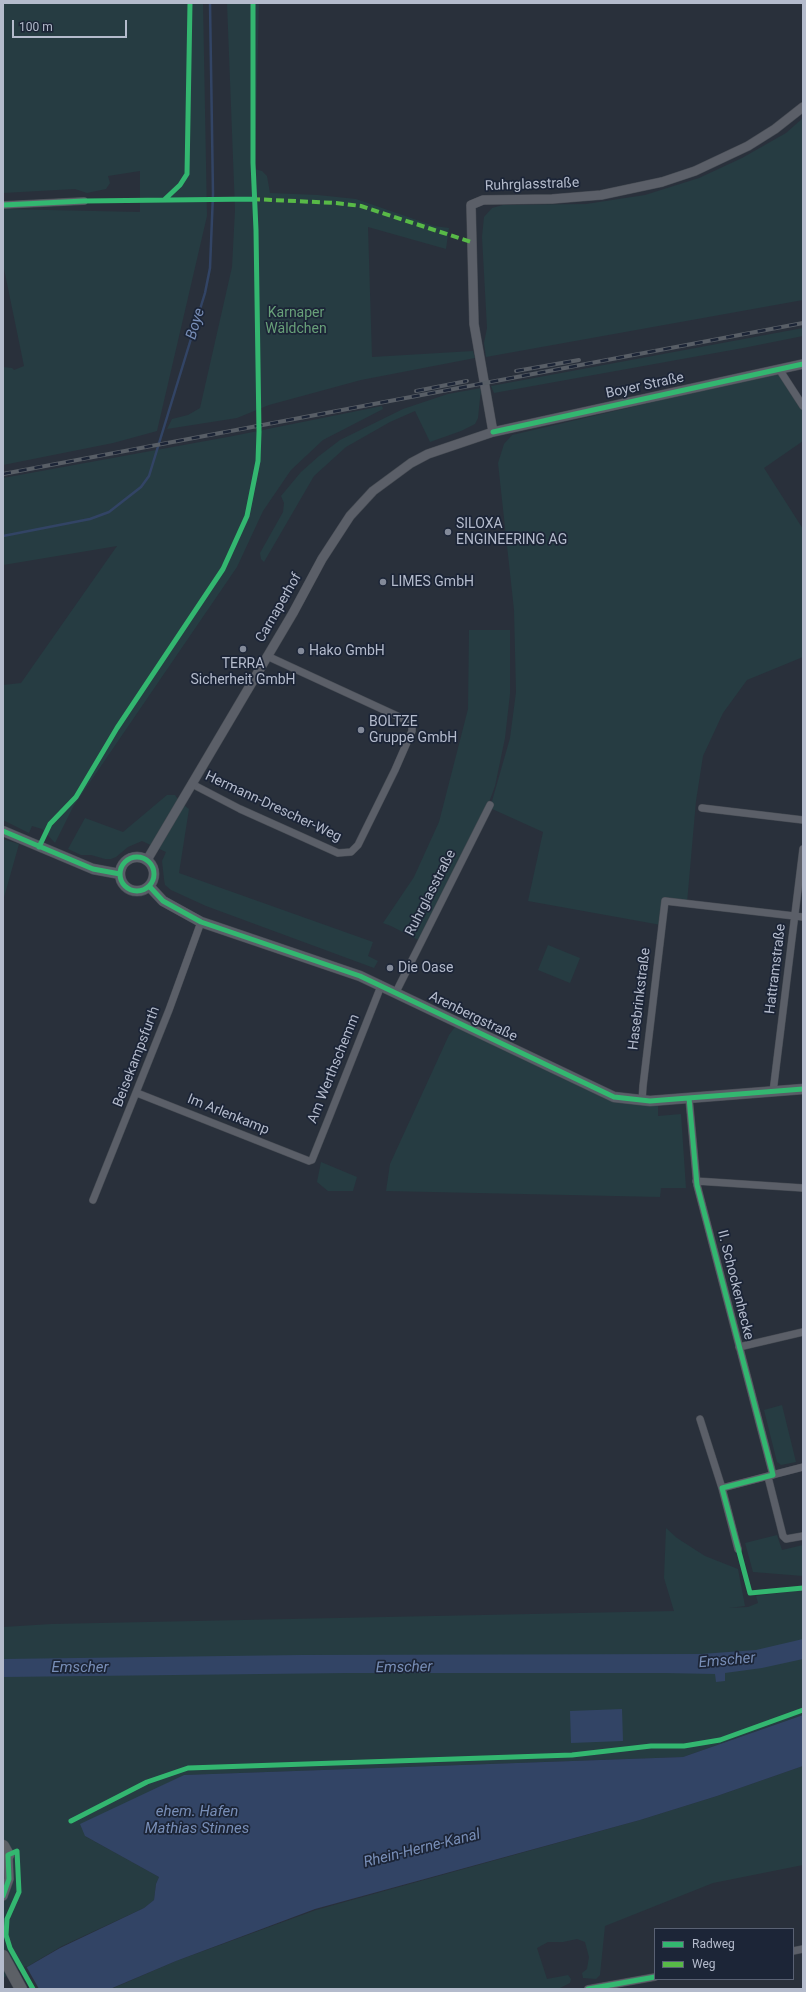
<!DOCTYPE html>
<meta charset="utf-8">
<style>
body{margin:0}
#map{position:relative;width:806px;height:1992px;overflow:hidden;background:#29303b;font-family:Roboto,sans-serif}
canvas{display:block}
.frame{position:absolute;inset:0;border:4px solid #b4bbcc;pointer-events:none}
.legend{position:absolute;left:654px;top:1928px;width:140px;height:52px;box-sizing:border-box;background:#1c2537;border:1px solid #596173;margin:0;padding:5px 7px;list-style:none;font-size:12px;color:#b4bbcc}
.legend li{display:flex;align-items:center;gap:8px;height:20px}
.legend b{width:20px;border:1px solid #596173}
.scale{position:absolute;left:12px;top:20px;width:115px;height:18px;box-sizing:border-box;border:2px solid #b4bbcc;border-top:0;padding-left:5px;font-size:12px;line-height:14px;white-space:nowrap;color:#b4bbcc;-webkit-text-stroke:3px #1c2537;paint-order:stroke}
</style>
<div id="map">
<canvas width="806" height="1992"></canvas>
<div class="frame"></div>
<ul class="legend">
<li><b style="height:5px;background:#33b770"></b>Radweg</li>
<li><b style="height:5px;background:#58b947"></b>Weg</li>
</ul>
<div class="scale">100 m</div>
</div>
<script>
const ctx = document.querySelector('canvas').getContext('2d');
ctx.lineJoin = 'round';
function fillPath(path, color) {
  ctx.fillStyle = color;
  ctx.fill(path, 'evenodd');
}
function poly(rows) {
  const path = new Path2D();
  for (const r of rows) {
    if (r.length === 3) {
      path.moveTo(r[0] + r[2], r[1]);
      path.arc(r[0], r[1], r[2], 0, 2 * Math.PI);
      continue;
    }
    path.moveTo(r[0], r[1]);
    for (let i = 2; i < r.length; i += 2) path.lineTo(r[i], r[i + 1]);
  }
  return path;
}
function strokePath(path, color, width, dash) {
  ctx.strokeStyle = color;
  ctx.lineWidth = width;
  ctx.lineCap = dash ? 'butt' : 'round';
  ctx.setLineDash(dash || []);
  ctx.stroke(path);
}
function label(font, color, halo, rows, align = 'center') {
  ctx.font = font + ' Roboto,sans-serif';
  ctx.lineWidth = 3.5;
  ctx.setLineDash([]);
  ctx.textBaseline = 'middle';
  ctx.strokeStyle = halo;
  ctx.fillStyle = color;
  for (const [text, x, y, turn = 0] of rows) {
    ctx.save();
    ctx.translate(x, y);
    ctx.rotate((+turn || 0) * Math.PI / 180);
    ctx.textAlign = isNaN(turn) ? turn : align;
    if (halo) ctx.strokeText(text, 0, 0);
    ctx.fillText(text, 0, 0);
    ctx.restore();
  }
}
fillPath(poly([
 [3,3,203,3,207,216,157,431,113,443,3,465,3,367,12,368,14,370,24,366,3,264,3,209,140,212,140,171,108,176,110,183,106,189,87,193,75,189,3,193],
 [227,3,259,3,255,169,262,171,267,176,270,193,318,195,356,199,434,226,449,228,446,249,368,227,372,357,473,351,475,358,361,380,269,405,237,418,167,429,172,419,188,415,200,408,232,267,235,210],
 [803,118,803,300,486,357,484,343,487,328,482,237,484,217,492,208,503,205,586,204,645,195,699,178,742,158,786,133],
 [803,328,803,336,743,348,494,393,491,386],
 [779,369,803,406,803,441,764,468,803,529,803,657,747,680,723,713,703,756,696,801,687,903,665,900,661,925,528,901,543,832,490,808,510,738,516,692,514,610,498,463,504,444,512,435,649,403],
 [481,388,478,418,475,424,461,431,430,442,415,411,390,422,346,447,314,476,264,562,261,559,260,553,283,512,284,503,281,496,301,472,319,456,340,440,403,409,448,394],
 [382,406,383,409,323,440,291,470,263,511,237,567,73,807,55,843,42,829,32,826,29,833,3,820,3,685,21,683,117,546,3,565,3,478,233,436],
 [469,630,510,630,510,694,505,738,495,786,488,805,420,941,391,926,383,923,414,877,439,822,468,709],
 [167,795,175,795,180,802,189,809,179,873,373,942,368,956,378,961,374,968,206,906,171,890,165,885,164,879,162,861,166,852,142,841,128,847,116,857,111,859,105,859,91,855,81,855,68,849,85,818,123,832],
 [3,839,19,844,3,901],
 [548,945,580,958,570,983,538,970],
 [458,1023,604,1093,658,1101,658,1116,681,1114,686,1188,661,1188,660,1197,386,1191,390,1164,449,1035],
 [321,1162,357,1177,353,1191,328,1191,317,1182],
 [782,1405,796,1462,781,1465,777,1462,764,1410],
 [666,1528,677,1538,705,1556,738,1569,745,1606,729,1608,748,1607,758,1603,756,1596,803,1590,803,1715,683,1757,184,1775,162,1786,85,1836,159,1877,156,1884,154,1900,144,1908,62,1946,3,1981,3,1627,51,1624,674,1611,664,1578],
 [777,1535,782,1550,803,1545,803,1576,753,1572,745,1543],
 [803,1766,803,1865,713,1883,605,1926,600,1975,596,1979,583,1978,582,1973,587,1969,589,1957,585,1942,577,1939,563,1942,548,1942,537,1948,547,1979,568,1975,571,1979,570,1983,558,1989,111,1989,176,1961,316,1910,640,1820,717,1796]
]), '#263c42');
fillPath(poly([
 [803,1639,803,1659,762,1668,725,1673,725,1681,716,1682,715,1674,665,1673,348,1673,3,1677,3,1659,301,1655,701,1654,756,1650],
 [622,1709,623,1741,571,1743,570,1711],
 [803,1715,803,1766,717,1796,640,1820,315,1909,176,1961,110,1989,3,1989,3,1981,60,1948,144,1908,154,1900,156,1884,159,1877,85,1836,80,1824,184,1775,683,1757]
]), '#324465');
fillPath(poly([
 [26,1966,39,1989,3,1989,3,1978]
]), '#29303b');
strokePath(poly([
 [3,536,90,519,109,512,141,487,149,476,205,293,210,268,213,194,210,3]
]), '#324465', 2.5);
const minor = poly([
 [3,205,84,201],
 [779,369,803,406],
 [192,784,240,809,338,853,351,852,358,845,395,770,412,731,412,726,408,721,267,656],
 [702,808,803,820],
 [396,992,490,805],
 [773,1092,803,849],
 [137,1093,309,1161,312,1160,330,1115,381,986],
 [689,1098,697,1185,773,1475],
 [642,1101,643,1086,665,901,803,917],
 [696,1181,803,1188],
 [93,1200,169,1010,201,922],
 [739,1347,803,1332],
 [700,1419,722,1488,738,1549],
 [768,1477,783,1536,786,1539,803,1536],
 [722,1488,803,1467],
 [793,1951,803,1949],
 [588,1989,655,1977]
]);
const tertiary = poly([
 [493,432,474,324,471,205,483,200,552,199,601,195,662,182,695,171,748,146,775,129,803,107],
 [147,860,293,613,322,559,350,516,373,491,411,463,428,454,493,432,803,364],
 [3,1896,9,1879,8,1855]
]);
const secondary = poly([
 [3,831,93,869,120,874],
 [137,874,17],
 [149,886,163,901,201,922,360,976,614,1097,650,1101,803,1089]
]);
const trunk = poly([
 [3,1846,8,1855],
 [3,1956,21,1989]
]);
strokePath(minor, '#464b53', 8);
strokePath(tertiary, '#464b53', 10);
strokePath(secondary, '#464b53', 11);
strokePath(trunk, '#474c56', 13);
strokePath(minor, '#5b5f68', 7);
strokePath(tertiary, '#5b5f68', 9);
strokePath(secondary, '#595d67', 10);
strokePath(trunk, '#5c6066', 12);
const rail = poly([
 [516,371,579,360],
 [416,391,467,381],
 [3,474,803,323]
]);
strokePath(rail, '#585e66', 4);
strokePath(rail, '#1c2537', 2.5, [8]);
strokePath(poly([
 [252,199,336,203,361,206,471,242]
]), '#58b947', 4, [8, 4]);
strokePath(poly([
 [164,200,180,185,187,174,190,3],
 [3,205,84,201,254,199],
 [493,432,803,364],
 [3,831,93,869,120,874],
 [39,847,50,824,76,797,117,728,223,569,247,516,258,461,259,432,256,230,253,163,253,3],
 [137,874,17],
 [149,886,163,901,201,922,360,976,614,1097,650,1101,803,1089],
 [689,1098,697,1185,773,1475,722,1488,750,1593,803,1588],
 [71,1821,147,1782,188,1768,572,1755,651,1746,684,1746,720,1740,803,1710],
 [3,1896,9,1879,8,1855,17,1851,19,1892,7,1919,6,1935,10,1948,33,1989],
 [588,1989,655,1977]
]), '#33b770', 5);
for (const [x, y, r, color] of [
 [448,532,4,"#838a99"],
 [383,582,4,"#838a99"],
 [243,649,4,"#838a99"],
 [301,651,4,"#838a99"],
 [361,730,4,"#838a99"],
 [390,968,4,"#838a99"]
]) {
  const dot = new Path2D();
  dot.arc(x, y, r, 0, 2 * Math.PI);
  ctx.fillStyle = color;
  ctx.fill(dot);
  strokePath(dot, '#1c2537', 1.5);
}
label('14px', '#b4bbcc', '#1c2537', [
 ["Ruhrglasstraße",532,185,-2],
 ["Boyer Straße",645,386,-12],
 ["Carnaperhof",279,608,-60],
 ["Hermann-Drescher-Weg",273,807,25],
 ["Ruhrglasstraße",431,893,-63],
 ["Hattramstraße",776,969,-83],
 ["Hasebrinkstraße",640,999,-83],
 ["Arenbergstraße",473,1017,26],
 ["Beisekampsfurth",137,1057,-69],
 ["Am Werthschemm",334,1069,-68],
 ["Im Arlenkamp",228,1115,22],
 ["II. Schockenhecke",735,1285,76]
]);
label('14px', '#68a079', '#1c2537', [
 ["Karnaper",296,313],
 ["Wäldchen",296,329]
]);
label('14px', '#b4bbcc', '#1c2537', [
 ["SILOXA",456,524],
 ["ENGINEERING AG",456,540],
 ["LIMES GmbH",391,582],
 ["Hako GmbH",309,651],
 ["TERRA",243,664,"center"],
 ["Sicherheit GmbH",243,680,"center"],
 ["BOLTZE",369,722],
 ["Gruppe GmbH",369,738],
 ["Die Oase",398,968]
], 'left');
label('italic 15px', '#788eb7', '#1c2537', [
 ["Boye",196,324,-73],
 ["Emscher",727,1661,-5],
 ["Emscher",80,1668],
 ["Emscher",404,1668,-1],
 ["ehem. Hafen",197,1812],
 ["Mathias Stinnes",197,1829],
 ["Rhein-Herne-Kanal",422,1849,-14]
]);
</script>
